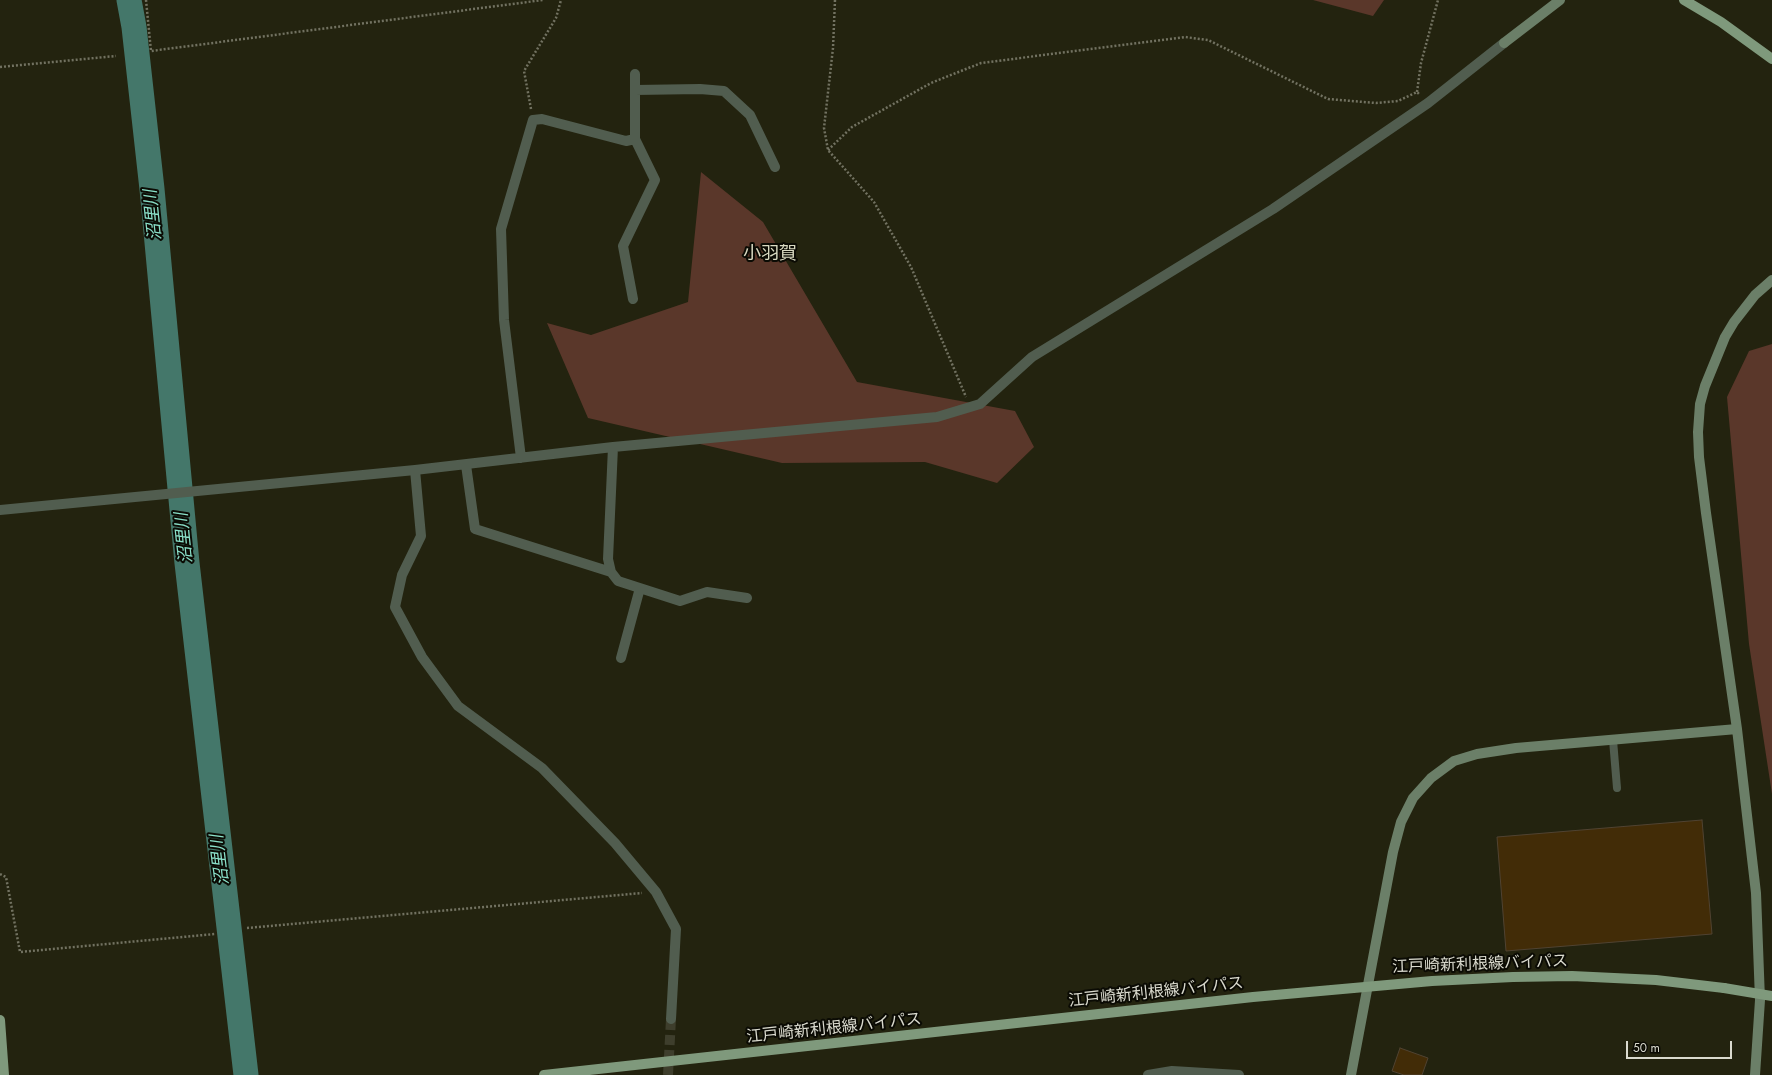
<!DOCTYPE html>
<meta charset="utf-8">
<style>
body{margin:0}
#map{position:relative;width:1772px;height:1075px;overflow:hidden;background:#23230f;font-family:Jost,sans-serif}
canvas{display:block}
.scale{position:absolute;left:1626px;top:1041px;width:106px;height:18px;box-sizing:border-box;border:2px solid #dadace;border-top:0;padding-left:5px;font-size:12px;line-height:14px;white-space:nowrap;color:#dadace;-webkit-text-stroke:3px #0b0b04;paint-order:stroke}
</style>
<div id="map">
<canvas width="1772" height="1075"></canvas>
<div class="scale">50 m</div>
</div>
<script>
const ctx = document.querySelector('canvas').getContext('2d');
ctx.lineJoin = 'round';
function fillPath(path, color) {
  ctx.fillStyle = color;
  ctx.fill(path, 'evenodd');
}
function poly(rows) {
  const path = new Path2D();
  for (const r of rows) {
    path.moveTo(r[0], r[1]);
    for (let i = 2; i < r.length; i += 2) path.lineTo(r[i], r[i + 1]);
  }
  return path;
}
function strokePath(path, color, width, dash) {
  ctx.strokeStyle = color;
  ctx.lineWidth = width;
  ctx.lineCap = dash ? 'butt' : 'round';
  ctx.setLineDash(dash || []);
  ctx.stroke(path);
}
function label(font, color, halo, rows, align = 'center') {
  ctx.font = font + ' Jost,"Noto Sans JP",sans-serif';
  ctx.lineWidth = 4;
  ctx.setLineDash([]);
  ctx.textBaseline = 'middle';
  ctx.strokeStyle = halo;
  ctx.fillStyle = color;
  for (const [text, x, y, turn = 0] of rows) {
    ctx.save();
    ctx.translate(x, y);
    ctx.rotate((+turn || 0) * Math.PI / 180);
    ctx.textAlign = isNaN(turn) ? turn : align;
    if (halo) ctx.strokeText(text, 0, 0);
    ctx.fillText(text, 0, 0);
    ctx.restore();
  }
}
fillPath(poly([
 [1313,0,1384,0,1373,16],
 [701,172,763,222,857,382,1015,411,1034,447,997,483,925,462,782,463,588,418,547,323,591,335,688,302],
 [1772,344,1772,794,1749,644,1727,397,1749,351]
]), '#5a372a');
strokePath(poly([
 [129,0,134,27,152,189,187,563,246,1075]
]), '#44776a', 25);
const building = poly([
 [1702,820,1712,934,1506,951,1497,837,1702,820],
 [1400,1048,1428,1058,1422,1075,1404,1075,1392,1071,1400,1048]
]);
fillPath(building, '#422c07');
strokePath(building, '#504332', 1);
strokePath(poly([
 [668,1075,671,1019]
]), '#3e3e2c', 10, [10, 5]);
strokePath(poly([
 [146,0,151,51,543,0],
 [835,0,833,48,824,128,828,150,874,202,911,267,966,397],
 [0,67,116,56],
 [1417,92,1421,63,1438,0],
 [531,109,524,71,556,18,561,0],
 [828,150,852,127,931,83,981,63,1185,37,1208,40,1328,99,1376,103,1398,101,1417,92,1420,95],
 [0,874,6,877,20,952,215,934],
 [247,928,642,893]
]), '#727261', 2.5, [2, 2]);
strokePath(poly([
 [1613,740,1617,788]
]), '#515d4f', 8);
strokePath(poly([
 [635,90,700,89,724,91,750,115,775,167],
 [633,299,623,246,655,180,635,139],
 [613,447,608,559,611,572,618,581,680,601,707,592,747,598],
 [521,458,504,320,501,229,533,120,542,119,626,141,635,139,635,74],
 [466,465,475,529,611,572],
 [415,470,421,536,402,575,395,607,422,657,458,706,542,768,615,843,656,892,676,929,671,1019],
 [0,510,415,470,613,447,937,417,980,404,1032,357,1273,209,1428,103,1504,43],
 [621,658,640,588],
 [1148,1075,1172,1071,1239,1075]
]), '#515d4f', 10);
strokePath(poly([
 [1504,43,1560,0],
 [1351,1075,1393,852,1401,822,1413,798,1431,778,1454,761,1477,754,1516,748,1737,729],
 [1755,1075,1760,1000,1756,893,1737,729,1706,513,1699,457,1698,432,1700,404,1705,386,1725,337,1734,322,1755,295,1772,280]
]), '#6b7f68', 10);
strokePath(poly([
 [1684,0,1721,22,1772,59],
 [0,1020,4,1075],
 [544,1075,1253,997,1432,981,1513,977,1572,976,1656,980,1724,988]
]), '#7f997c', 10);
strokePath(poly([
 [1724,988,1772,996]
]), '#7f997c', 10);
label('16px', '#dadace', '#0b0b04', [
 ["江戸崎新利根線バイパス",1480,965,-2],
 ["江戸崎新利根線バイパス",1156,993,-6],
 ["江戸崎新利根線バイパス",834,1029,-6]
]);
label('italic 17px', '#8be1ca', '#0b0b04', [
 ["沼里川",154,215,-96],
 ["沼里川",185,538,-96],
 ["沼里川",221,860,-97]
]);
label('18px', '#dadac2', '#0b0b04', [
 ["小羽賀",770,255]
]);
</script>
